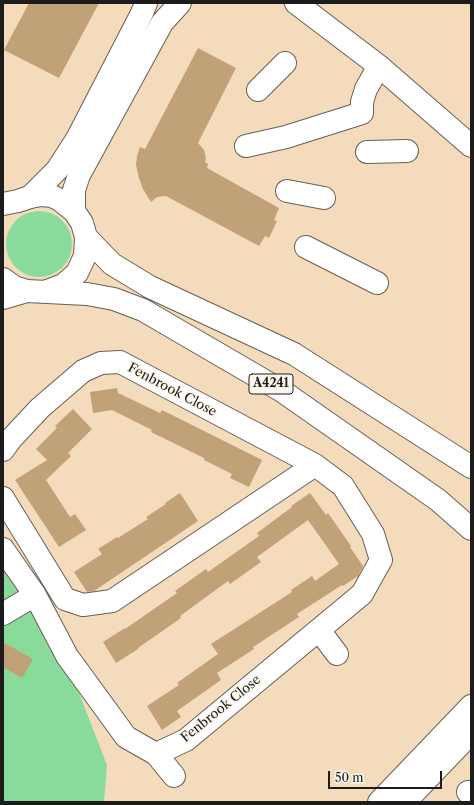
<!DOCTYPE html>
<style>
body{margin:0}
#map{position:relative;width:474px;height:805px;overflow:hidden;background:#f3dbbc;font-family:"Libre Caslon Text",serif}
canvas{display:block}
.frame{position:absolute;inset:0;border:4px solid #1c1c1c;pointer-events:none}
.scale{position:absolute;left:328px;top:771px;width:114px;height:18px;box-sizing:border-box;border:2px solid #1c1c1c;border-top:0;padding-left:5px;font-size:12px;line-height:14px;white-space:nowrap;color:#1c1c1c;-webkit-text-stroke:3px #fbf7ec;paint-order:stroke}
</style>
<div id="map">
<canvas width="474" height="805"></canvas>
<div class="frame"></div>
<div class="scale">50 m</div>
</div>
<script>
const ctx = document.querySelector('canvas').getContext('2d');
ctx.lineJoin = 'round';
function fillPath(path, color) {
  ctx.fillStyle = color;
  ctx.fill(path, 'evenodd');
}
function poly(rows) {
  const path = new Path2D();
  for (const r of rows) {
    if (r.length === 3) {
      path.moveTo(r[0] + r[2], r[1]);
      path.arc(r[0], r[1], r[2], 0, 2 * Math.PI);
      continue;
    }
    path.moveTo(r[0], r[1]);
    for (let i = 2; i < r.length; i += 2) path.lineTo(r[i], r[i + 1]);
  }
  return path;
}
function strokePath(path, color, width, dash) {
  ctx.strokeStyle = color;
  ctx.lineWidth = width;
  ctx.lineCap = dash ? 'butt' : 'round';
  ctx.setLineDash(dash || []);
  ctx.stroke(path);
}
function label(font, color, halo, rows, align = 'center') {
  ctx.font = font + ' "Libre Caslon Text",serif';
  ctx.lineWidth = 3.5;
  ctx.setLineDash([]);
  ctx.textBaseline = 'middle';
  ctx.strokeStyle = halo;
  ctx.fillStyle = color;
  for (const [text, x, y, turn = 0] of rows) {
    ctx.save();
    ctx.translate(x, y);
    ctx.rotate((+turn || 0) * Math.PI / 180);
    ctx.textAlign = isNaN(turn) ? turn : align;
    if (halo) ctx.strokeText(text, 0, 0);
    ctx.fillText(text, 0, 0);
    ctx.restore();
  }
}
fillPath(poly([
 [39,244,33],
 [3,556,64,654,107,765,104,802,3,802]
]), '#89db9b');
fillPath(poly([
 [29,3,99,3,59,78,4,50],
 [198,48,236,68,198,143,204,150,206,158,205,162,208,164,207,168,279,208,274,220,277,221,269,238,265,236,259,246,166,196,157,197,151,202,143,189,139,178,136,165,137,156,140,147,145,149],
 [117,388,118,393,160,413,162,410,262,460,249,487,230,478,232,474,204,460,204,458,151,432,152,430,112,410,93,413,90,392],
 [73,409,92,429,68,453,71,456,46,480,70,517,75,514,86,530,59,547,15,480,47,460,36,449,57,428,55,426],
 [180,493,198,521,94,591,87,592,74,572,102,554,98,549,117,537,118,538,148,519,146,517,166,504,165,503],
 [310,493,326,515,328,513,351,546,350,547,363,566,358,576,343,586,342,585,297,614,299,617,253,647,254,649,217,673,221,680,177,711,181,717,162,730,147,706,179,685,177,683,218,654,211,644,292,592,291,590,312,576,315,581,339,564,308,520,257,557,261,562,230,584,228,581,180,616,181,618,138,648,138,649,116,663,103,642,125,628,125,629,177,593,175,591,206,569,208,572,259,536,257,533,292,507,291,506],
 [3,642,33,659,22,678,3,667]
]), '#c1a177');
const minor = poly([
 [296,3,379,66,471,146],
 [258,90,285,63],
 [246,146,286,137,362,113,362,102,366,89,379,66],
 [367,152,407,151],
 [287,191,324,198],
 [30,197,57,170,77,139,142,13,146,3],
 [74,211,74,190,79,175,162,23,180,3],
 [306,247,377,283],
 [3,298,27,291],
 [3,450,11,439,40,408,83,371,101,363,120,362,315,465,343,486,373,534,381,560,362,594,186,740,156,754,126,737,67,656,35,595,3,549],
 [3,498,65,599,83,605,112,601,315,465],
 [3,614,35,595],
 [319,630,337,654],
 [156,754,174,776],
 [468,792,471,796]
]);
const major = poly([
 [3,204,18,201,30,197,41,195,52,196,60,200,74,211,82,223,86,237,85,256,77,273,63,285,45,292],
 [86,237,112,264,150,287,294,354,471,467],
 [3,279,14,287,27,291,87,294,114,299,143,310,282,391,438,500,471,529]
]);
const highway = poly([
 [379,802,471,706],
 [405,802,471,733]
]);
strokePath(minor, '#675f54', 24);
strokePath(major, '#675f54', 24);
strokePath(highway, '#675f54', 24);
strokePath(minor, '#fff', 22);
strokePath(major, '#fff', 22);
strokePath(highway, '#fff', 22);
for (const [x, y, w] of [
 [271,384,44]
]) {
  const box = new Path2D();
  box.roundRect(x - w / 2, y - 10, w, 20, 3);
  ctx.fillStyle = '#fbf7ec';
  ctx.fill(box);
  strokePath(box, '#1c1c1c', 1);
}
label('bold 12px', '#1c1c1c', null, [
 ["A4241",271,384]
]);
label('13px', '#1c1c1c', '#fbf7ec', [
 ["Fenbrook Close",172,390,28],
 ["Fenbrook Close",221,709,-39]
]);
</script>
